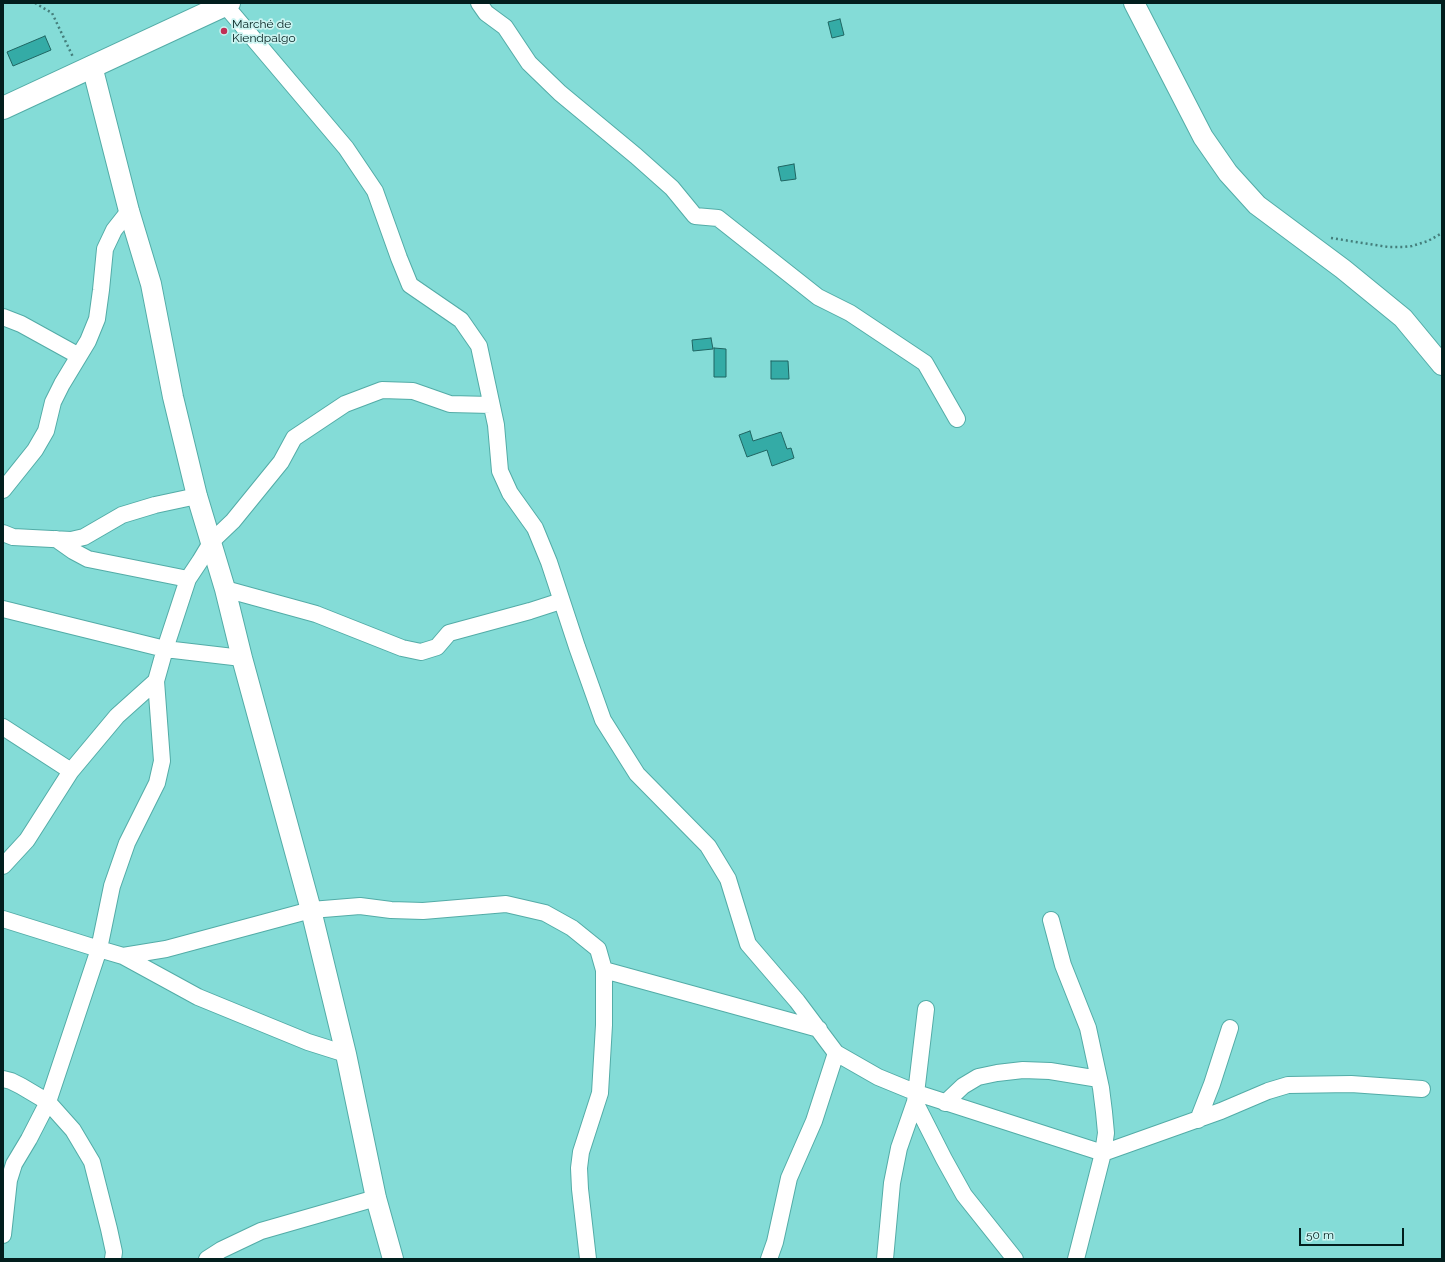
<!DOCTYPE html>
<meta charset="utf-8">
<style>
body{margin:0}
#map{position:relative;width:1445px;height:1262px;overflow:hidden;background:#84dcd7;font-family:Raleway,sans-serif}
canvas{display:block}
.frame{position:absolute;inset:0;border:4px solid #021e1d;pointer-events:none}
.scale{position:absolute;left:1299px;top:1228px;width:105px;height:18px;box-sizing:border-box;border:2px solid #021e1d;border-top:0;padding-left:5px;font-size:12px;line-height:14px;white-space:nowrap;color:#021e1d;-webkit-text-stroke:3px #cbf4f1;paint-order:stroke}
</style>
<div id="map">
<canvas width="1445" height="1262"></canvas>
<div class="frame"></div>
<div class="scale">50 m</div>
</div>
<script>
const ctx = document.querySelector('canvas').getContext('2d');
ctx.lineJoin = 'round';
function fillPath(path, color) {
  ctx.fillStyle = color;
  ctx.fill(path, 'evenodd');
}
function poly(rows) {
  const path = new Path2D();
  for (const r of rows) {
    path.moveTo(r[0], r[1]);
    for (let i = 2; i < r.length; i += 2) path.lineTo(r[i], r[i + 1]);
  }
  return path;
}
function strokePath(path, color, width, dash) {
  ctx.strokeStyle = color;
  ctx.lineWidth = width;
  ctx.lineCap = dash ? 'butt' : 'round';
  ctx.setLineDash(dash || []);
  ctx.stroke(path);
}
function label(font, color, halo, rows, align = 'center') {
  ctx.font = font + ' Raleway,sans-serif';
  ctx.lineWidth = 3.5;
  ctx.setLineDash([]);
  ctx.textBaseline = 'middle';
  ctx.strokeStyle = halo;
  ctx.fillStyle = color;
  for (const [text, x, y, turn = 0] of rows) {
    ctx.save();
    ctx.translate(x, y);
    ctx.rotate((+turn || 0) * Math.PI / 180);
    ctx.textAlign = isNaN(turn) ? turn : align;
    if (halo) ctx.strokeText(text, 0, 0);
    ctx.fillText(text, 0, 0);
    ctx.restore();
  }
}
const building = poly([
 [840,19,844,35,832,38,828,22,840,19],
 [45,36,51,50,13,66,7,52,45,36],
 [794,164,796,179,781,181,778,167,794,164],
 [711,338,713,349,693,351,692,340,711,338],
 [714,348,726,349,726,377,714,377,714,348],
 [771,361,788,361,789,379,771,379,771,361],
 [750,431,753,441,781,432,787,449,791,448,794,458,772,466,767,450,747,457,739,435,750,431]
]);
fillPath(building, '#34aba6');
strokePath(building, '#1f6562', 1);
const minor = poly([
 [479,3,486,13,505,27,529,63,560,93,636,156,672,188,695,216,718,218,818,297,850,313,925,363,957,419],
 [225,5,346,148,375,191,399,258,410,285,461,320,479,346,496,425,500,471,510,493,535,528,549,562,577,647,603,720,637,774,708,846,728,879,748,944,797,1001,836,1053,878,1077,917,1093,1103,1153,1221,1111,1268,1091,1288,1085,1351,1084,1422,1089],
 [3,317,21,324,79,356],
 [3,490,35,450,46,431,53,402,62,384,88,341,97,319,101,290,105,249,114,230,129,211],
 [3,533,13,537,71,540,84,537,122,515,155,505,197,496],
 [56,539,73,551,88,559,188,579],
 [225,589,316,614,402,648,421,652,437,647,449,633,530,611,561,601],
 [3,609,165,649,242,658],
 [3,727,71,771],
 [3,866,27,840,71,771,117,716,156,681,165,649,188,579,200,561,212,541,233,521,281,462,294,438,345,404,382,390,413,391,450,404,491,405],
 [3,919,99,949,123,956,166,949,311,910,360,906,391,910,423,911,506,904,545,913,572,928,598,949,604,970,604,1025,600,1093,581,1152,579,1168,580,1189,588,1259],
 [1051,920,1063,965,1088,1028,1101,1088,1104,1112,1106,1133,1103,1153,1076,1259],
 [123,956,198,997,308,1042,346,1054],
 [604,970,819,1029],
 [926,1009,915,1102,944,1159,964,1195,1015,1259],
 [3,1079,11,1081,21,1086,48,1102,73,1130,92,1162,109,1229,114,1252,113,1259],
 [945,1103,963,1086,978,1077,997,1073,1023,1070,1050,1071,1099,1079],
 [1198,1120,1212,1084,1230,1028],
 [3,1235,9,1180,14,1164,29,1139,48,1102,99,949,112,886,127,843,157,783,162,761,156,681],
 [207,1259,221,1250,261,1231,376,1198],
 [769,1259,775,1242,789,1178,814,1121,836,1053],
 [885,1259,892,1183,899,1148,915,1102]
]);
const tertiary = poly([
 [1134,3,1203,137,1228,173,1257,205,1343,269,1403,318,1442,365],
 [92,66,129,211,151,284,173,397,197,496,225,589,242,658,311,910,346,1054,376,1198,393,1259]
]);
const trunk = poly([
 [3,108,229,3]
]);
strokePath(minor, '#53aca7', 18);
strokePath(tertiary, '#53aca7', 22);
strokePath(trunk, '#53aca7', 24);
strokePath(poly([
 [35,3,52,13,73,57],
 [1331,238,1388,247,1404,247,1412,246,1428,241,1442,233]
]), '#447e7b', 2.5, [2, 3]);
strokePath(minor, '#fff', 16);
strokePath(tertiary, '#fff', 20);
strokePath(trunk, '#fff', 22);
for (const [x, y, r, color] of [
 [224,31,4,"#c03055"]
]) {
  const dot = new Path2D();
  dot.arc(x, y, r, 0, 2 * Math.PI);
  ctx.fillStyle = color;
  ctx.fill(dot);
  strokePath(dot, '#cbf4f1', 1.5);
}
label('12px', '#021e1d', '#cbf4f1', [
 ["Marché de",232,24],
 ["Kiendpalgo",232,38]
], 'left');
</script>
